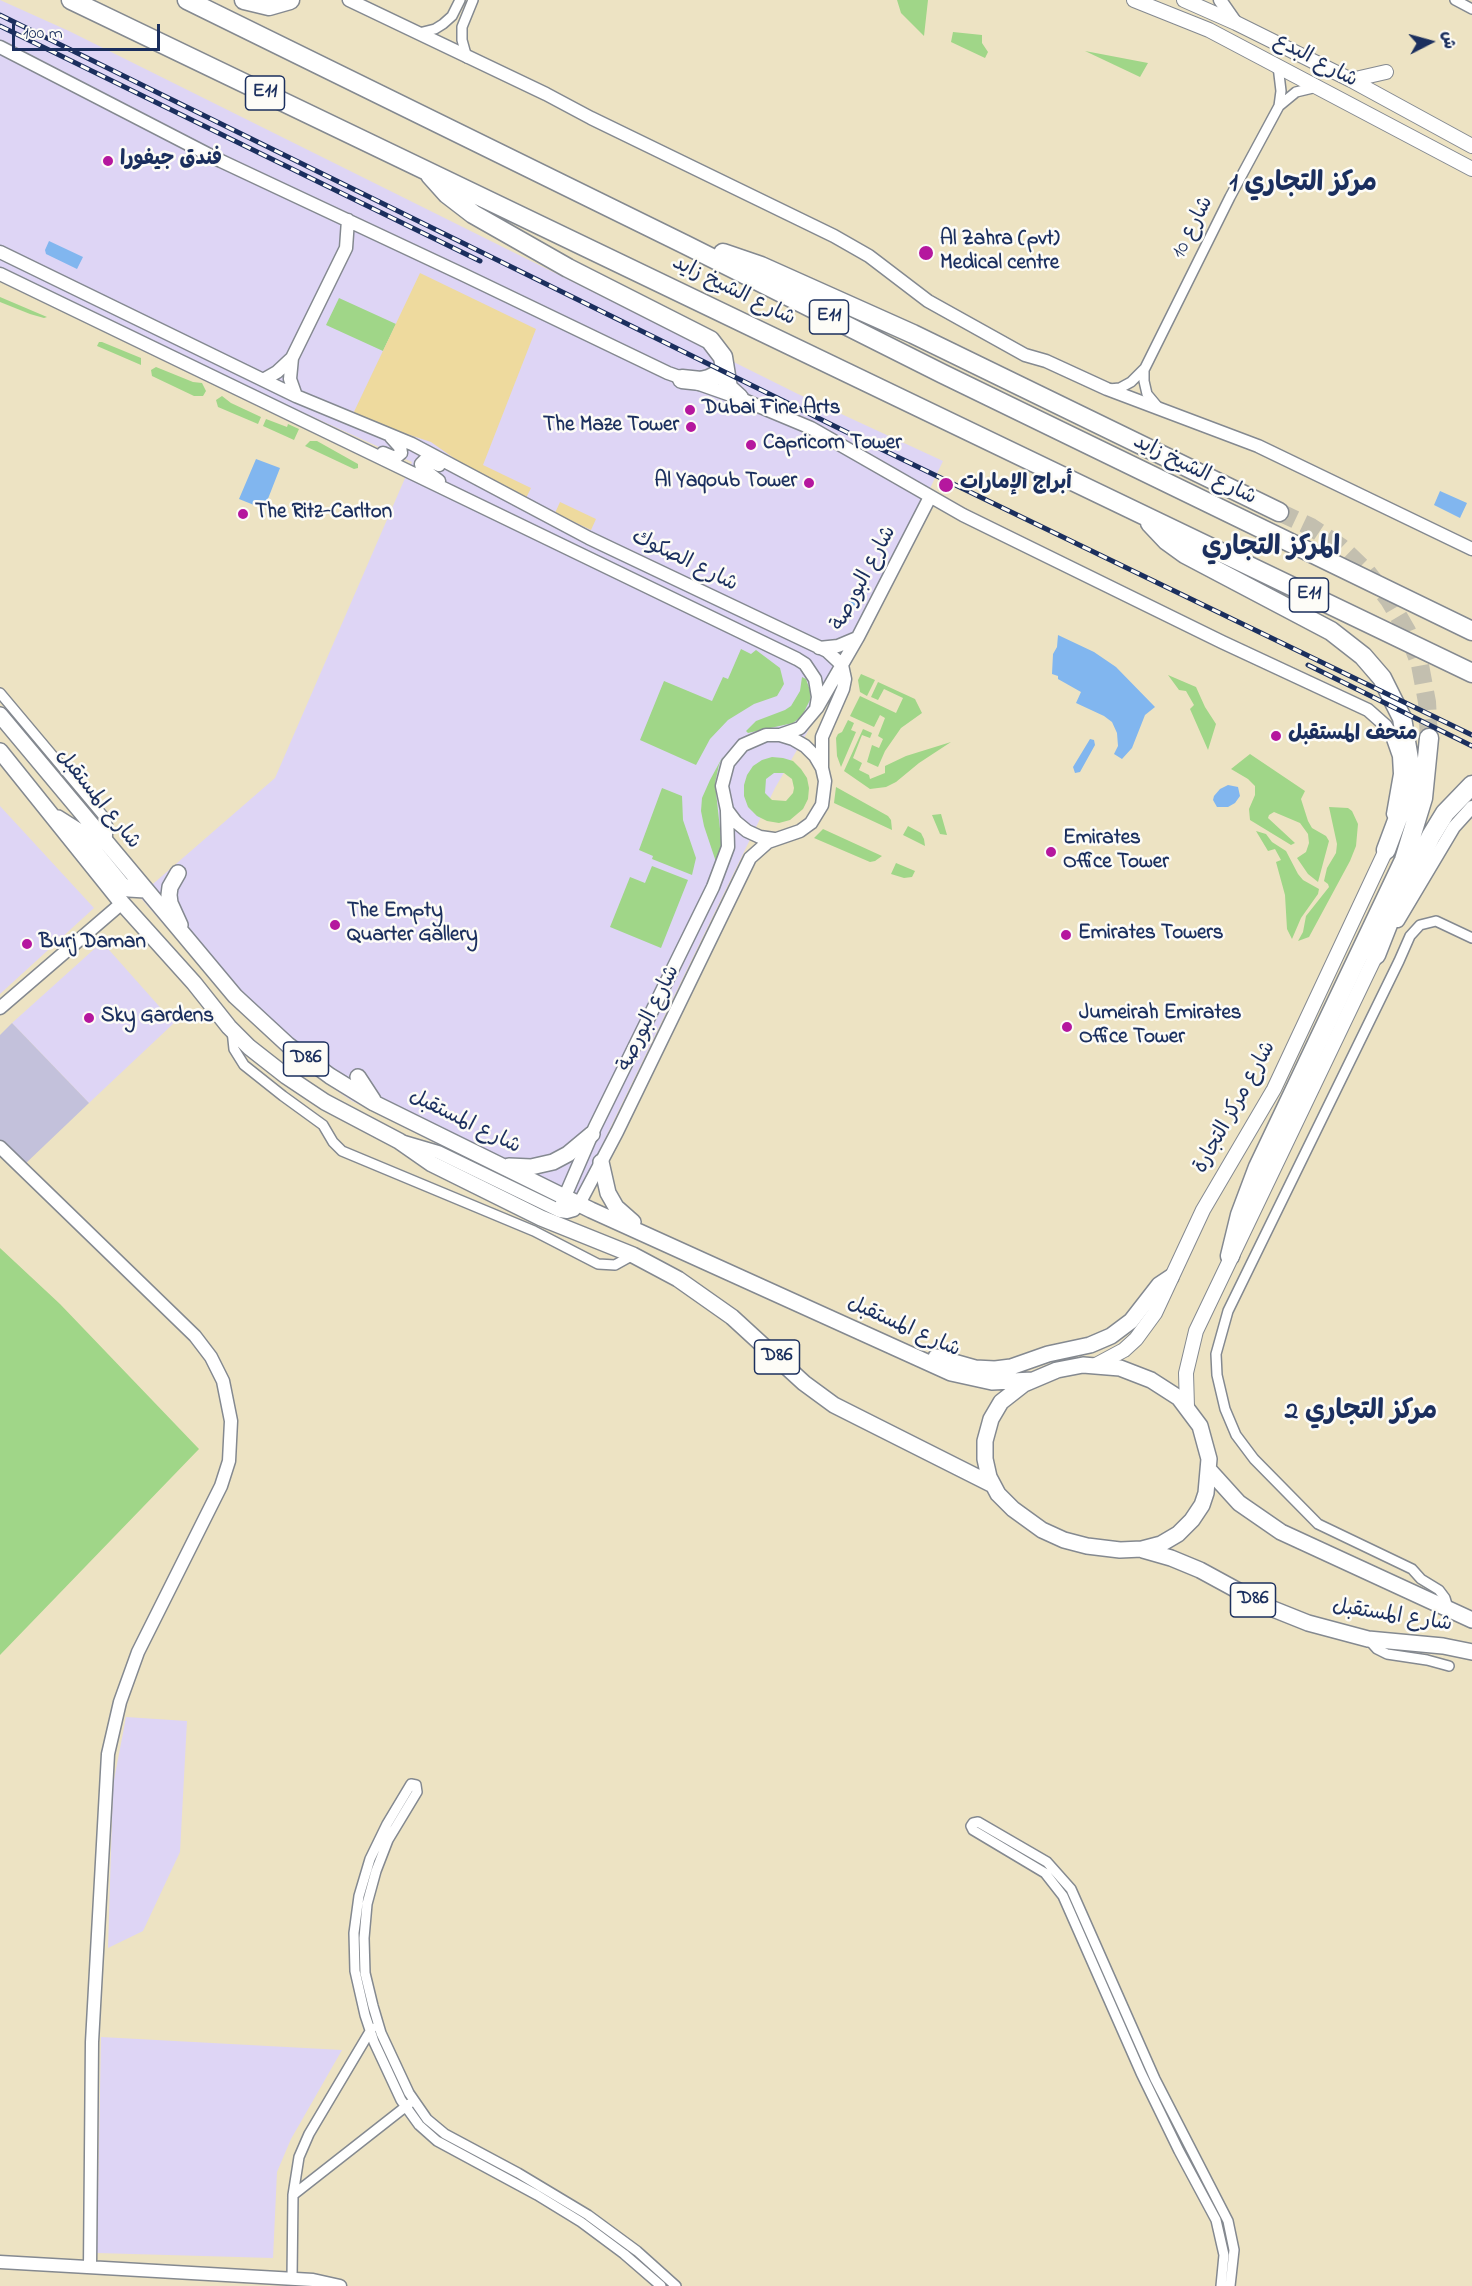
<!DOCTYPE html>
<meta charset="utf-8">
<style>
body{margin:0}
#map{position:relative;width:1472px;height:2286px;overflow:hidden;background:#ede3c3;font-family:"Indie Flower","Playpen Sans Arabic",sans-serif}
canvas{display:block}
.north{position:absolute;left:1400px;top:12px;width:60px;height:60px;-webkit-text-stroke:4px #fdfcf7;paint-order:stroke;rotate:84deg;font-size:16px;font-weight:700;line-height:24px;text-align:center;color:#1b2f5e}
.north::after{content:'';display:block;margin:auto;width:21px;height:27px;background:#1b2f5e;clip-path:polygon(50% 0,100% 100%,50% 72%,0 100%)}
.scale{position:absolute;left:12px;top:24px;width:148px;height:27px;box-sizing:border-box;border:3px solid #1b2f5e;border-top:0;padding-left:8px;font-size:18px;line-height:21px;white-space:nowrap;color:#1b2f5e;-webkit-text-stroke:4px #fdfcf7;paint-order:stroke}
</style>
<div id="map">
<canvas width="1472" height="2286"></canvas>
<div class="north">ش</div>
<div class="scale">100 m</div>
</div>
<script>
const ctx = document.querySelector('canvas').getContext('2d');
ctx.lineJoin = 'round';
function fillPath(path, color) {
  ctx.fillStyle = color;
  ctx.fill(path, 'evenodd');
}
function poly(rows) {
  const path = new Path2D();
  for (const r of rows) {
    path.moveTo(r[0], r[1]);
    for (let i = 2; i < r.length; i += 2) path.lineTo(r[i], r[i + 1]);
  }
  return path;
}
function strokePath(path, color, width, dash) {
  ctx.strokeStyle = color;
  ctx.lineWidth = width;
  ctx.lineCap = dash ? 'butt' : 'round';
  ctx.setLineDash(dash || []);
  ctx.stroke(path);
}
function label(font, color, halo, rows, align = 'center') {
  ctx.font = font + ' "Indie Flower","Playpen Sans Arabic",sans-serif';
  ctx.lineWidth = 5;
  ctx.setLineDash([]);
  ctx.textBaseline = 'middle';
  ctx.strokeStyle = halo;
  ctx.fillStyle = color;
  for (const [text, x, y, turn = 0] of rows) {
    ctx.save();
    ctx.translate(x, y);
    ctx.rotate((+turn || 0) * Math.PI / 180);
    ctx.textAlign = isNaN(turn) ? turn : align;
    if (halo) ctx.strokeText(text, 0, 0);
    ctx.fillText(text, 0, 0);
    ctx.restore();
  }
}
fillPath(poly([
 [0,0,69,31,798,394,943,461,849,660,775,788,570,1211,352,1101,289,1058,234,1005,139,896,275,778,412,462,159,347,0,267],
 [0,806,94,908,0,994],
 [102,942,174,1023,89,1103,12,1023],
 [126,1717,187,1721,180,1852,143,1931,108,1948,113,1785],
 [101,2037,342,2050,291,2139,277,2172,273,2258,97,2253]
]), '#ded5f5');
fillPath(poly([
 [12,1023,89,1103,24,1165,0,1140,0,1035]
]), '#c3c1db');
fillPath(poly([
 [897,0,928,0,924,36,901,13],
 [953,32,982,35,982,43,988,52,985,58,951,42],
 [1085,51,1148,63,1140,77],
 [0,297,47,317,44,318,30,314,0,302],
 [339,298,396,324,383,351,326,325],
 [99,342,102,342,141,358,141,365,97,346],
 [156,367,193,382,202,383,206,391,203,396,194,396,152,376,151,370],
 [222,396,231,403,261,417,258,424,218,407,216,400],
 [266,419,287,427,288,424,299,429,294,440,263,426],
 [310,441,317,441,358,464,358,468,354,469,305,446],
 [741,649,751,654,756,650,780,668,784,684,777,696,754,704,728,720,710,739,696,765,640,740,664,681,712,701,723,677,728,679],
 [861,674,875,680,867,696,860,692,858,680],
 [1168,675,1196,687,1205,707,1216,724,1208,750,1190,709,1194,705,1186,691,1179,690],
 [802,677,806,679,811,693,810,700,802,716,793,723,748,733,746,731,756,721,785,710,791,706,800,691],
 [878,682,915,699,922,713,901,728,885,751,878,767,867,762,872,745,879,748,883,739,878,736,885,718,880,715,874,727,850,716,860,696,896,713,903,698,884,689,878,700,871,697],
 [848,720,854,723,851,730,856,732,841,767,837,756,836,738,838,734,842,732],
 [863,729,872,733,870,738,862,735,853,758,862,763,859,770,869,775,870,779,885,773,885,766,906,756,951,742,919,763,896,782,886,787,870,789,844,771],
 [1250,754,1305,791,1301,799,1308,821,1312,828,1326,836,1329,841,1318,882,1308,874,1297,858,1306,852,1309,843,1308,834,1300,823,1274,812,1269,815,1268,818,1295,843,1291,845,1250,820,1249,809,1255,795,1255,786,1248,779,1231,769],
 [723,756,719,765,715,783,721,838,721,848,716,862,704,826,701,811,702,798,710,780],
 [772,757,783,758,793,761,801,769,807,778,809,788,808,799,803,809,790,820,779,823,767,821,757,816,748,807,744,796,744,785,747,775,753,766,762,760],
 [774,773,784,773,792,779,794,788,793,793,786,801,772,800,765,793,766,779],
 [836,787,888,816,891,820,892,830,834,803],
 [662,788,682,796,683,820,696,858,692,875,652,859,653,856,639,850],
 [1329,807,1348,808,1352,811,1358,824,1356,846,1350,861,1309,937,1298,941,1303,932,1306,916,1329,887,1328,884,1324,881,1327,868,1336,853,1337,844],
 [941,814,947,835,940,834,932,815],
 [908,826,921,833,924,839,925,846,903,835],
 [823,829,882,856,875,861,870,862,814,838],
 [1256,831,1266,834,1272,842,1286,851,1298,874,1303,880,1319,889,1318,894,1301,918,1292,939,1287,929,1285,895,1276,862,1281,860,1275,849,1268,851],
 [896,863,915,871,912,877,904,878,891,874],
 [652,866,688,880,661,948,610,927,630,877,645,883],
 [0,1248,60,1304,199,1449,0,1655]
]), '#a0d688');
fillPath(poly([
 [420,273,536,329,483,465,531,488,526,498,468,468,431,442,352,416],
 [560,502,596,519,591,530,555,513]
]), '#eeda9e');
fillPath(poly([
 [49,241,83,257,77,269,46,254,45,250],
 [256,459,280,468,264,509,239,499],
 [1440,491,1467,503,1460,518,1434,505],
 [855,589,864,593,856,610,847,606],
 [1058,635,1094,652,1116,667,1155,707,1145,715,1132,748,1122,759,1114,754,1118,746,1117,733,1112,722,1104,716,1076,703,1081,692,1058,679,1058,676,1052,674,1053,654,1057,647],
 [1090,739,1094,740,1095,745,1080,772,1075,773,1073,767],
 [1228,785,1238,787,1240,796,1235,803,1228,807,1217,807,1213,800,1214,796,1220,789]
]), '#81b6ef');
strokePath(poly([
 [1279,512,1311,527,1341,547,1367,572,1389,600,1407,631,1420,665,1427,702,1429,738]
]), '#c3bfaf', 18, [18, 9]);
const minor = poly([
 [1455,0,1472,9],
 [419,33,435,29,443,24,452,16,460,0],
 [467,58,462,40,462,27,473,0],
 [1278,66,1281,91,1279,106],
 [1144,370,1144,381,1147,394,1157,406],
 [1109,389,1120,388,1131,382,1145,368,1230,197,1279,106,1296,92,1317,87],
 [0,693,105,818,108,827,107,842],
 [232,1030,234,1049,244,1065,283,1096,323,1125,333,1142,342,1151,534,1231,598,1264,615,1265,633,1255],
 [1448,1608,1445,1598,1439,1590,1421,1579,1412,1569,1318,1524,1254,1459,1236,1435,1225,1409,1217,1375,1216,1354,1228,1311,1399,961,1410,936,1420,925,1436,921,1472,938],
 [1368,1639,1377,1649,1387,1654,1427,1660,1449,1666],
 [293,2195,409,2104],
 [292,2278,293,2195,299,2157,309,2134,372,2028],
 [661,2286,624,2254,581,2222,537,2195,437,2141,419,2125,401,2100,374,2042,365,2015,355,1971,354,1933,359,1896,370,1859,387,1824,411,1784,416,1785,417,1792,388,1840,376,1871,367,1904,364,1938,365,1973,373,2006,381,2033,409,2093,427,2119,445,2134,518,2173,588,2215,637,2251,676,2286],
 [1221,2286,1224,2255,1216,2220,1179,2151,1141,2073,1063,1896,1045,1873,973,1830,971,1826,973,1823,978,1822,1047,1862,1071,1889,1155,2079,1228,2221,1234,2250,1230,2286]
]);
const tertiary = poly([
 [349,0,546,94,591,118,834,236,869,256,928,301,1025,355,1046,361,1107,389,1258,446,1472,549],
 [1220,0,1236,23],
 [0,47,221,161,464,275,668,373,739,398,811,428,963,515,1222,642,1368,710,1386,726,1392,736,1399,756,1400,774,1393,814],
 [0,252,296,396,412,444,589,538,827,651,842,665,845,679,843,689,822,737,822,768],
 [0,274,797,659,805,664,815,679,818,697,816,709,800,728,780,735],
 [292,358,290,379,296,396],
 [263,380,277,372,292,358,346,248,348,220],
 [383,453,395,458,401,453,400,447,391,437],
 [439,465,426,459,421,464,422,468,439,481],
 [819,648,838,646,857,638],
 [817,708,858,637,930,497],
 [1398,921,1454,827,1472,807],
 [0,1008,122,903],
 [404,1142,438,1152,560,1211,567,1212,574,1210,579,1204,617,1132,750,858,768,842,800,831,811,823,822,805,825,781,822,768,815,756,805,746,793,739,780,735,766,735,743,745,728,763,722,786,727,810,736,822,747,831,760,837,774,839],
 [0,1147,195,1336,211,1357,223,1381,231,1421,229,1461,221,1486,138,1652,120,1702,108,1754,92,2042,90,2267],
 [562,1203,595,1127,713,887,728,847,727,811],
 [0,2262,313,2280,340,2286]
]);
const secondary = poly([
 [1134,0,1209,30,1472,169],
 [1184,0,1236,23,1351,80,1472,146],
 [1351,80,1386,72],
 [1096,1365,1124,1350,1136,1339,1155,1313,1203,1210,1274,1089,1386,850],
 [1187,1407,1186,1373,1196,1331,1376,955]
]);
const primary = poly([
 [0,715,235,996,288,1045,330,1076,374,1103,591,1210,951,1373,992,1382,1033,1380],
 [0,751,122,903,194,983,229,1027,249,1047,286,1076,325,1102,399,1141,432,1164,541,1218,633,1255,678,1279,732,1317,804,1383,834,1405,993,1485],
 [58,818,77,830,122,885,129,889,145,890],
 [178,873,170,887,169,895,170,903,180,925],
 [358,1077,373,1100],
 [601,1162,608,1193,616,1207,633,1222],
 [509,1166,531,1167,553,1162,568,1154,592,1134],
 [936,1357,975,1368,995,1369,1011,1367,1048,1354,1090,1345,1111,1336,1131,1321,1159,1285,1171,1277],
 [1083,1365,1120,1368,1151,1380,1179,1398,1200,1426,1209,1459,1206,1493,1202,1505,1192,1520,1178,1534,1161,1544,1142,1549,1120,1550,1087,1546,1064,1540,1042,1530,1013,1509,998,1494,989,1477,985,1459,985,1441,991,1419,1001,1402,1024,1384,1057,1370,1083,1365],
 [1210,1471,1239,1503,1281,1532,1472,1620],
 [1143,1550,1171,1558,1200,1570,1268,1607,1308,1623,1368,1639,1443,1646,1472,1652]
]);
const motorway = poly([
 [71,0,1472,673],
 [187,0,686,245,943,374,1472,631],
 [244,0,269,6,290,0],
 [430,175,447,194,473,214,568,268,710,340,723,357,728,388,739,398],
 [723,253,761,266,913,334,1279,512],
 [682,379,701,381,709,379,725,371],
 [1150,523,1167,541,1185,554,1331,631,1363,656,1382,678,1402,718,1409,759,1405,799,1386,850],
 [1376,955,1389,922,1431,836,1445,813,1472,785],
 [1230,1256,1240,1215,1258,1167,1404,860,1423,798,1429,738]
]);
strokePath(minor, '#848990', 12);
strokePath(tertiary, '#848990', 15);
strokePath(secondary, '#848990', 16);
strokePath(primary, '#848990', 18);
strokePath(motorway, '#848990', 21);
strokePath(minor, '#fff', 9);
strokePath(tertiary, '#fff', 12);
strokePath(secondary, '#fff', 14);
strokePath(primary, '#fff', 15);
strokePath(motorway, '#fff', 18);
const rail = poly([
 [0,15,881,449,1472,735],
 [0,26,480,261],
 [1308,665,1472,746]
]);
strokePath(rail, '#1b2f5e', 5);
strokePath(rail, '#fdfcf7', 3, [9]);
for (const [x, y, r, color] of [
 [108,161,6,"#b5179e"],
 [926,253,8,"#b5179e"],
 [690,410,6,"#b5179e"],
 [691,427,6,"#b5179e"],
 [751,445,6,"#b5179e"],
 [809,483,6,"#b5179e"],
 [946,485,8,"#b5179e"],
 [243,514,6,"#b5179e"],
 [1276,736,6,"#b5179e"],
 [1051,852,6,"#b5179e"],
 [335,925,6,"#b5179e"],
 [1066,935,6,"#b5179e"],
 [27,944,6,"#b5179e"],
 [89,1018,6,"#b5179e"],
 [1067,1027,6,"#b5179e"]
]) {
  const dot = new Path2D();
  dot.arc(x, y, r, 0, 2 * Math.PI);
  ctx.fillStyle = color;
  ctx.fill(dot);
  strokePath(dot, '#fdfcf7', 2);
}
for (const [x, y, w] of [
 [265,93,39],
 [829,317,39],
 [1309,595,39],
 [306,1059,45],
 [777,1357,45],
 [1253,1600,45]
]) {
  const box = new Path2D();
  box.roundRect(x - w / 2, y - 17, w, 34, 4.5);
  ctx.fillStyle = '#fdfcf7';
  ctx.fill(box);
  strokePath(box, '#1b2f5e', 1.5);
}
label('bold 20px', '#1b2f5e', null, [
 ["E11",265,93],
 ["E11",829,317],
 ["E11",1309,595],
 ["D86",306,1059],
 ["D86",777,1357],
 ["D86",1253,1600]
]);
label('21px', '#1b2f5e', '#fdfcf7', [
 ["شارع البدع",1315,62,28],
 ["شارع 10",1194,228,-63],
 ["شارع الشيخ زايد",733,292,26],
 ["شارع الشيخ زايد",1194,471,26],
 ["شارع الصكوك",684,562,26],
 ["شارع البورصة",865,579,-62],
 ["شارع المستقبل",97,800,51],
 ["شارع البورصة",650,1019,-64],
 ["شارع مركز التجارة",1236,1108,-61],
 ["شارع المستقبل",464,1123,26],
 ["شارع المستقبل",903,1328,24],
 ["شارع المستقبل",1392,1617,9]
]);
label('bold 21px', '#1b2f5e', '#fdfcf7', [
 ["فندق جيفورا",120,161],
 ["Al Zahra (pvt)",940,241],
 ["Medical centre",940,265],
 ["Dubai Fine Arts",702,410],
 ["The Maze Tower",679,427,"right"],
 ["Capricorn Tower",763,445],
 ["Al Yaqoub Tower",797,483,"right"],
 ["أبراج الإمارات",960,485],
 ["The Ritz-Carlton",255,514],
 ["متحف المستقبل",1288,736],
 ["Emirates",1063,840],
 ["Office Tower",1063,864],
 ["The Empty",347,913],
 ["Quarter Gallery",347,937],
 ["Emirates Towers",1078,935],
 ["Burj Daman",39,944],
 ["Jumeirah Emirates",1079,1015],
 ["Office Tower",1079,1039],
 ["Sky Gardens",101,1018]
], 'left');
label('bold 27px', '#1b2f5e', '#fdfcf7', [
 ["مركز التجاري 1",1303,186],
 ["المركز التجاري",1271,550],
 ["مركز التجاري 2",1361,1414]
]);
</script>
